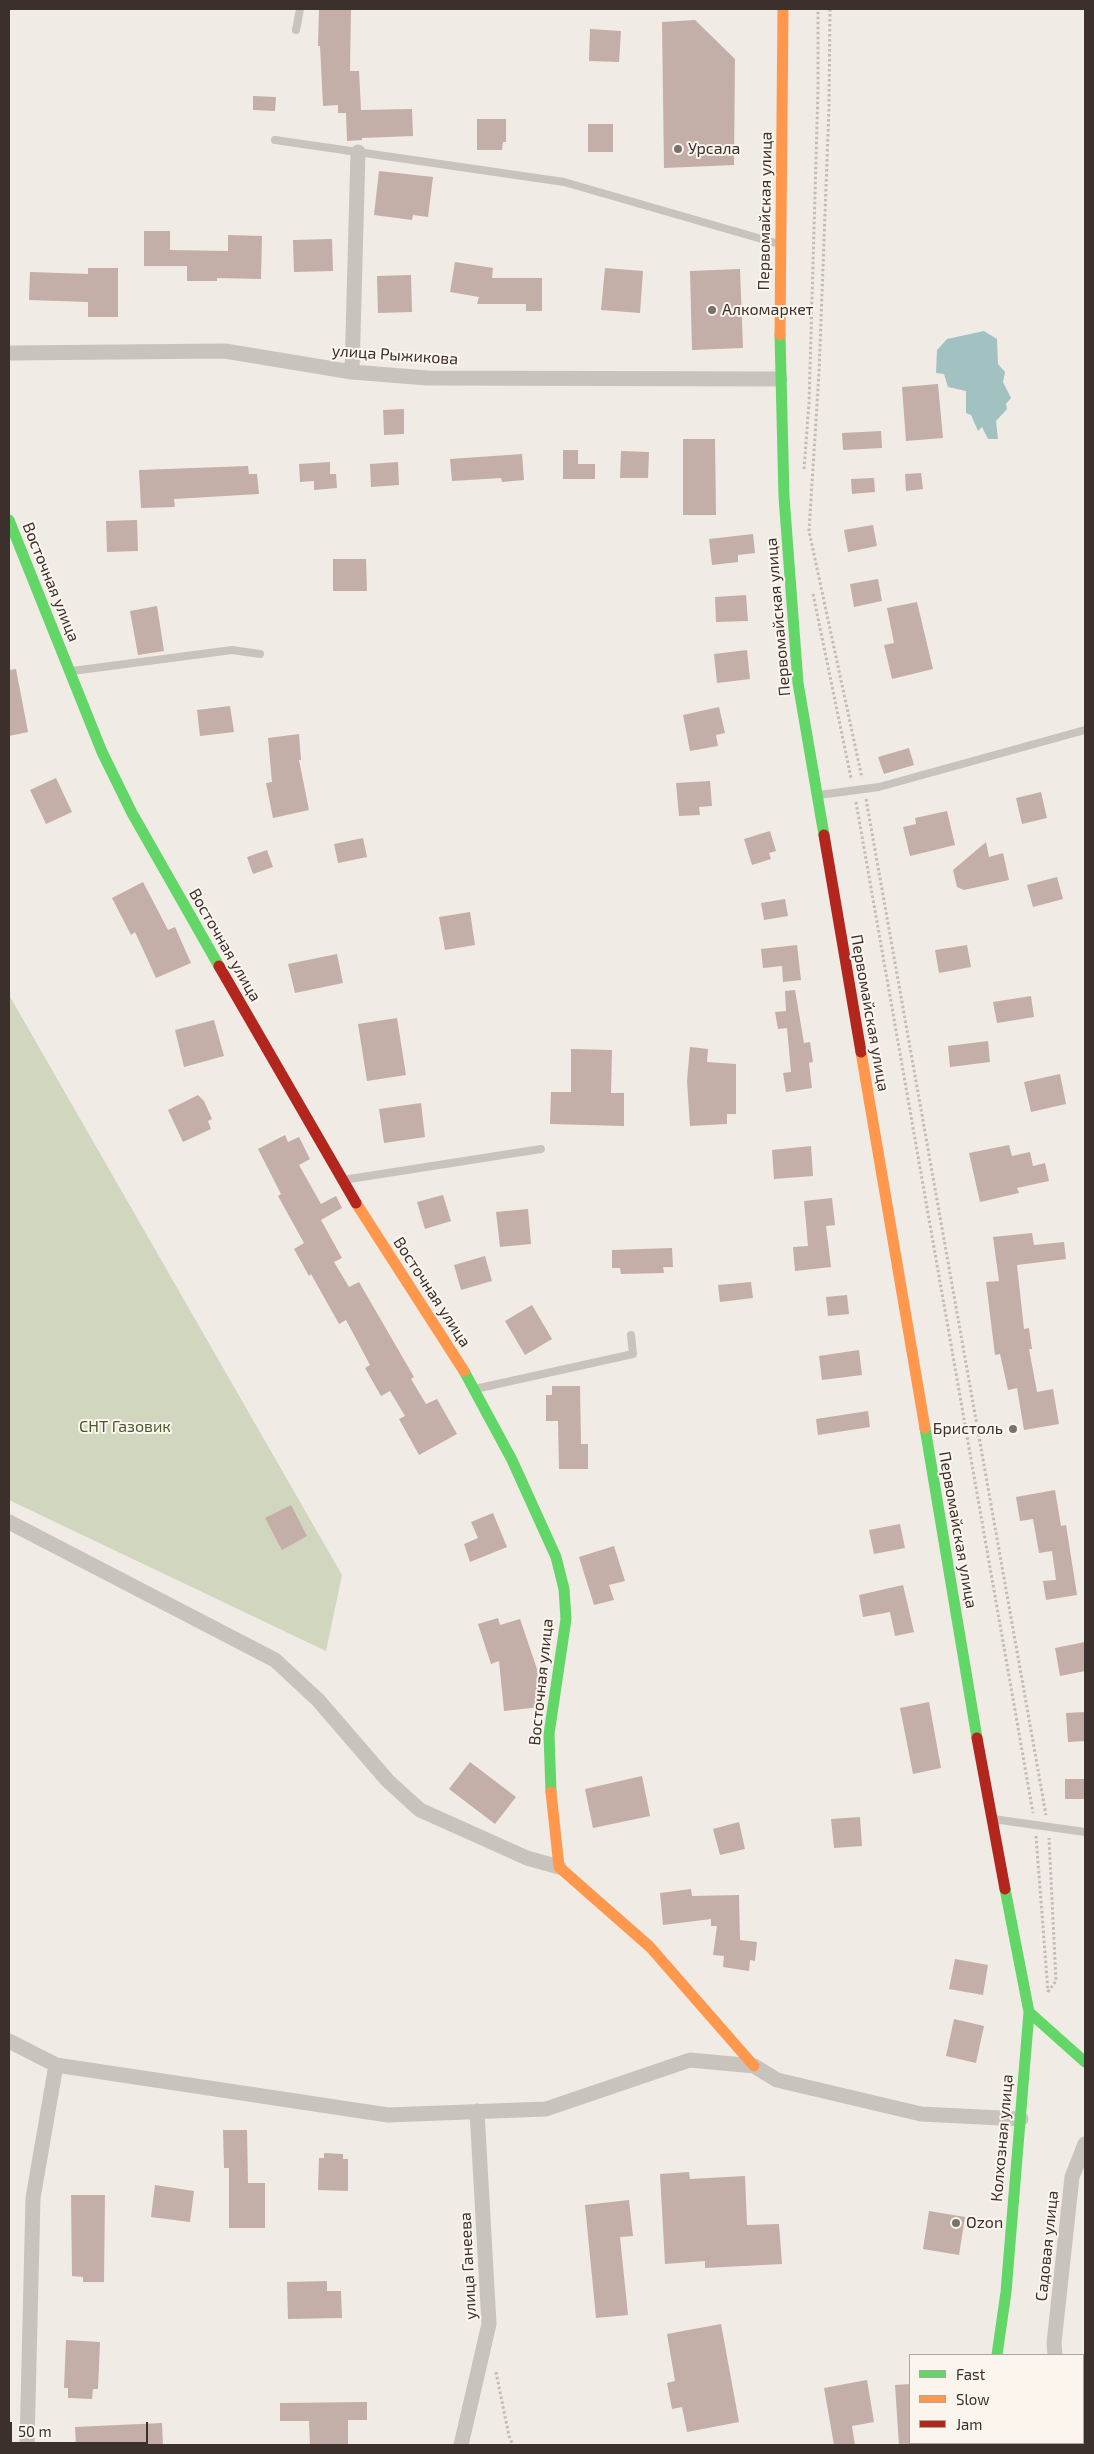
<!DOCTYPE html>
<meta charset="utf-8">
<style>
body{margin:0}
#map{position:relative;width:1094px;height:2454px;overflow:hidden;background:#f0ebe5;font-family:"Exo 2",sans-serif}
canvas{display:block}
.frame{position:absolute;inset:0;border:10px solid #3b302b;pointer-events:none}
.legend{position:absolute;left:909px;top:2354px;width:175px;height:90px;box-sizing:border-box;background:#fbf5ee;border:1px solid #aea6a0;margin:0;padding:6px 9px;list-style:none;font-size:15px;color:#3b302b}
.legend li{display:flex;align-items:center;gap:10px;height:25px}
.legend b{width:25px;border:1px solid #aea6a0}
.scale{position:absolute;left:10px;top:2422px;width:138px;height:22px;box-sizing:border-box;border:2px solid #3b302b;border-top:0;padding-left:6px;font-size:15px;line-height:18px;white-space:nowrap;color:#3b302b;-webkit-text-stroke:4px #fbf5ee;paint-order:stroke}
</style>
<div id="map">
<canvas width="1094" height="2454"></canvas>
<div class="frame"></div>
<ul class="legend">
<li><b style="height:6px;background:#63d668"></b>Fast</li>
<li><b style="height:6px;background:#ff974d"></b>Slow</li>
<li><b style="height:6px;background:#b3261e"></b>Jam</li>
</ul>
<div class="scale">50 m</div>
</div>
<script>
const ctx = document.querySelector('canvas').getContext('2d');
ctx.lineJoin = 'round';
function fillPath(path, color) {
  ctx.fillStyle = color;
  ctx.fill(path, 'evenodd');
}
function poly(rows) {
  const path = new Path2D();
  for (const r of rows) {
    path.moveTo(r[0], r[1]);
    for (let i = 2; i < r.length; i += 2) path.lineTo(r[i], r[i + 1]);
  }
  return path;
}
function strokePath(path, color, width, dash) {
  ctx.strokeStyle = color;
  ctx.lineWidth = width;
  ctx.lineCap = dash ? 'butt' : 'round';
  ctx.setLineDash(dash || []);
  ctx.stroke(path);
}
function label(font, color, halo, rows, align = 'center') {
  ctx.font = font + ' "Exo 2",sans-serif';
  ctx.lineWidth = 4;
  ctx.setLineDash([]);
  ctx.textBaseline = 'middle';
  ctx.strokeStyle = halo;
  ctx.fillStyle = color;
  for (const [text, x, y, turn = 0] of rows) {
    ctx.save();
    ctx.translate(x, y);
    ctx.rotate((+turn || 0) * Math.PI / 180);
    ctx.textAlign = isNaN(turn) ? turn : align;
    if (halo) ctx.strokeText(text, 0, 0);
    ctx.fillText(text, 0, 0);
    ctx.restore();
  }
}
fillPath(poly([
 [9,995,342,1575,326,1651,9,1500]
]), '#d1d6bf');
fillPath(poly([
 [984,331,997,339,998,364,1005,372,1003,382,1011,398,1006,404,1007,409,996,421,998,439,988,439,982,427,978,431,971,415,966,413,966,391,948,387,944,374,936,373,937,350,947,339]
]), '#a1c2c1');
fillPath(poly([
 [319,9,351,9,350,71,359,71,361,110,412,109,413,136,362,138,362,140,347,141,346,113,338,113,338,105,323,106,320,46,318,46],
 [695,20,735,59,734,165,664,168,662,22],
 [590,29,621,31,619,62,589,61],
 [253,96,276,97,275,111,253,110],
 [477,119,506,119,506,142,503,142,502,150,477,150],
 [588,124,613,124,613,152,588,152],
 [379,171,433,177,428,217,413,215,412,220,374,215],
 [144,231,170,231,170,250,228,251,228,235,262,236,261,279,217,278,217,281,187,281,187,266,144,266],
 [332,239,333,271,294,272,293,240],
 [455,262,493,268,492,278,542,278,542,311,526,311,526,304,477,304,479,297,450,292],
 [88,268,118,268,118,317,88,317,88,302,29,300,30,272,88,274],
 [605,268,643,271,640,313,601,310],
 [740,269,743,348,692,350,690,271],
 [411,275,412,312,378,313,377,276],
 [938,384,943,438,906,441,902,387],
 [404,409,404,434,384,435,383,410],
 [881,431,882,448,843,450,842,433],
 [683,439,715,439,716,515,683,515],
 [563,450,578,450,578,464,595,464,595,479,563,479],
 [621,451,649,452,648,478,620,478],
 [522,454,524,480,502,482,501,478,452,481,450,459],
 [330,462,330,474,336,474,337,488,314,490,314,481,300,482,299,464],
 [398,462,399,485,371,487,370,464],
 [248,466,249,474,257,474,259,494,174,499,175,507,141,508,139,470],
 [921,473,923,489,906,491,905,474],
 [874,478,875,492,852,494,851,479],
 [137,520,138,551,107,552,106,521],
 [873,525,877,546,848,552,844,530],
 [753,534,755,553,738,555,738,562,712,565,709,539],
 [333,559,366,559,367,591,333,591],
 [878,579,882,601,854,607,850,584],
 [746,595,748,621,716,622,715,597],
 [917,602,933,669,892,679,884,645,894,643,887,608],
 [157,606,164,651,138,655,130,611],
 [747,650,750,679,717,683,714,654],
 [16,669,28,732,9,736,9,670],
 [230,706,234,732,200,736,197,710],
 [719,707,725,733,716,735,718,746,690,751,683,715],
 [299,734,301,760,299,760,309,810,273,818,266,783,272,782,268,738],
 [909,748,914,765,884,774,878,757],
 [56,778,72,812,46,824,30,790],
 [710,781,712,806,699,807,700,815,679,816,676,783],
 [1041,792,1047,818,1022,824,1016,798],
 [947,811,955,845,910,856,903,827,916,824,915,818],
 [770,831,776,851,769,853,771,859,752,865,744,839],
 [363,838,367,857,338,863,334,844],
 [986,842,989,857,1003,853,1009,880,964,890,957,887,953,870],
 [267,850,273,867,253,874,247,857],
 [1057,877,1063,899,1033,907,1027,885],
 [143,882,168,930,175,927,191,963,156,978,135,932,131,935,112,898],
 [785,899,788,916,764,920,761,903],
 [470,912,475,945,445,950,439,917],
 [797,945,801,980,783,982,782,966,763,968,761,949],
 [967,945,971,967,939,973,935,950],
 [337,954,343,983,295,993,288,964],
 [795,990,804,1043,810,1042,813,1062,809,1063,812,1088,786,1092,783,1073,791,1072,787,1028,778,1029,775,1012,786,1011,785,991],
 [1031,996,1034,1017,997,1023,993,1002],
 [397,1018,406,1075,367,1081,358,1024],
 [214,1020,224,1056,184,1067,175,1030],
 [988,1041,990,1062,950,1067,948,1046],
 [690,1047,708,1049,707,1062,736,1064,736,1114,727,1114,727,1124,690,1126,687,1081],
 [571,1049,612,1050,611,1093,624,1093,624,1126,550,1124,551,1092,571,1092],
 [1060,1074,1066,1104,1031,1112,1024,1082],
 [198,1095,204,1101,212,1119,208,1121,211,1129,183,1142,168,1110],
 [421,1103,425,1137,384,1143,379,1109],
 [285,1135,288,1142,299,1137,310,1159,299,1165,321,1204,336,1196,342,1208,321,1220,342,1258,334,1262,349,1287,359,1282,414,1377,411,1379,426,1404,437,1399,457,1434,419,1455,399,1419,405,1416,390,1391,381,1396,365,1368,370,1365,346,1320,339,1324,311,1274,309,1276,294,1249,304,1243,278,1196,281,1194,258,1149],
 [1009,1145,1012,1156,1030,1152,1033,1166,1045,1163,1049,1181,1017,1188,1019,1193,980,1202,969,1153],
 [811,1146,813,1176,774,1179,772,1150],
 [443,1195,451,1221,425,1229,417,1202],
 [832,1198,835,1225,826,1226,831,1267,795,1271,793,1247,808,1246,804,1201],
 [528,1209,531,1244,500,1247,496,1212],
 [1032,1233,1034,1245,1064,1242,1066,1259,1017,1265,1024,1329,1029,1328,1032,1349,1029,1349,1037,1392,1053,1389,1059,1424,1024,1430,1017,1388,1008,1390,1000,1354,995,1355,986,1282,999,1281,993,1237],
 [672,1248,673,1267,663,1267,664,1273,621,1274,620,1268,612,1268,612,1250],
 [485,1256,492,1281,461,1290,454,1265],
 [751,1282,753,1298,720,1302,718,1285],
 [847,1295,849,1314,828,1316,826,1297],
 [532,1305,552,1339,525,1355,505,1321],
 [859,1350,862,1375,822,1380,819,1356],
 [552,1386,580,1386,581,1444,588,1444,588,1469,559,1469,558,1421,546,1421,546,1395,552,1395],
 [868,1411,870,1427,818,1435,816,1419],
 [1055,1490,1061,1526,1066,1525,1077,1595,1046,1600,1043,1581,1056,1580,1052,1551,1039,1553,1033,1519,1020,1521,1016,1497],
 [291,1505,307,1536,282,1550,265,1518],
 [493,1513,507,1547,470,1562,464,1544,478,1538,471,1522],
 [900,1524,905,1548,874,1554,869,1530],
 [614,1546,625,1581,609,1585,614,1600,594,1605,579,1557],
 [903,1585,914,1632,895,1636,890,1612,863,1617,859,1595],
 [498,1618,500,1625,520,1619,537,1669,540,1707,504,1711,499,1661,491,1664,478,1624],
 [1085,1642,1085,1671,1060,1676,1055,1648],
 [929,1702,941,1768,913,1774,900,1708],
 [1085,1712,1085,1741,1068,1742,1066,1713],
 [470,1762,516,1797,495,1824,449,1789],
 [642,1776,650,1816,593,1828,585,1789],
 [1065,1779,1085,1779,1085,1799,1065,1799],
 [860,1817,862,1846,834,1848,831,1819],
 [739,1822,745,1849,720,1855,713,1829],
 [691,1889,692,1896,739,1895,740,1940,757,1942,755,1961,750,1960,749,1971,723,1967,724,1956,713,1955,717,1926,711,1926,711,1919,663,1925,660,1893],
 [955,1959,988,1965,983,1995,949,1989],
 [954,2019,984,2026,976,2063,946,2056],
 [223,2130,247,2130,248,2183,265,2183,265,2228,229,2228,229,2168,224,2168],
 [324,2153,343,2154,343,2159,348,2159,348,2191,318,2190,319,2158,324,2158],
 [689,2172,690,2179,745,2176,747,2225,779,2224,782,2264,705,2268,705,2261,665,2264,660,2174],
 [155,2185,194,2191,190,2222,151,2217],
 [71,2195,105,2195,104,2282,83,2282,83,2277,72,2276],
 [629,2200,633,2236,620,2237,628,2315,596,2318,585,2205],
 [929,2211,965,2217,959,2255,923,2249],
 [327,2281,327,2291,341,2291,342,2318,288,2319,287,2282],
 [721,2324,739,2422,687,2432,682,2407,672,2409,667,2383,675,2381,667,2334],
 [66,2340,100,2342,98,2389,93,2389,92,2399,68,2398,68,2388,64,2388],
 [867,2380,874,2422,852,2426,855,2445,834,2445,824,2388],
 [910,2384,910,2445,899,2445,895,2385],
 [367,2402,367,2420,348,2420,348,2445,310,2445,309,2421,280,2421,280,2403],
 [162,2423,163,2445,76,2445,75,2427]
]), '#c3afa7');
strokePath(poly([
 [830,9,829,108,819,373,809,531,862,778],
 [804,469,809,403,818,90,818,9],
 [813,594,851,778],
 [866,799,1046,1815],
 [856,802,1033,1813],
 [1036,1836,1048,1992],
 [1048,1992,1056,1981,1049,1838],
 [496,2372,509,2436,513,2445]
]), '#c2bbb6', 3, [2.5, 2.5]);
strokePath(poly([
 [296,30,300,9],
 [275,140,564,182,779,244],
 [72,671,232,650,260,654],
 [819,795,879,787,1085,730],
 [343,1180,541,1149],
 [475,1389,633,1354,631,1335],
 [993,1819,1085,1832]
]), '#c9c3be', 8);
strokePath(poly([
 [9,353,225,351,352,372,427,378,780,379],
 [352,372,358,152],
 [9,1522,275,1660,318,1700,388,1781,420,1810,527,1858,559,1867],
 [9,2041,56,2065,388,2115,546,2109,690,2060,754,2066,777,2080,921,2114,1021,2119],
 [1055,2355,1054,2343,1072,2177,1085,2144],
 [1083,2398,1085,2399],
 [1063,2443,1063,2445],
 [27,2445,33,2198,56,2065],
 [461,2445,489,2324,477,2111]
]), '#c9c3be', 15);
strokePath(poly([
 [780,335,784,497,798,683,824,835],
 [9,520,102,752,132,813,219,966],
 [464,1371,512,1460,556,1557,564,1589,566,1619,549,1734,551,1792],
 [925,1428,977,1738],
 [1029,2012,1085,2062],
 [997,2355,1006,2292,1029,2012,1005,1889]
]), '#63d668', 11);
strokePath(poly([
 [780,335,783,9],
 [861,1052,925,1428],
 [356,1203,464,1371],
 [551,1792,559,1867,650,1947,754,2066],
 [984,2445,985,2443]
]), '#ff974d', 11);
strokePath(poly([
 [824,835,861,1052],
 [219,966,356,1203],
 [977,1738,1005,1889]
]), '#b3261e', 11);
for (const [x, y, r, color] of [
 [678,149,5,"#7a716c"],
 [712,310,5,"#7a716c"],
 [1013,1429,5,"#7a716c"],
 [956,2223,5,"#7a716c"]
]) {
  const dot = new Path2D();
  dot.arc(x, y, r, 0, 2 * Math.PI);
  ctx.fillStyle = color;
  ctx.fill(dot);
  strokePath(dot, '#fbf5ee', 2);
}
label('16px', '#3b302b', '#fbf5ee', [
 ["Урсала",688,149],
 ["Алкомаркет",722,310],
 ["Бристоль",1003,1429,"right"],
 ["Ozon",966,2223]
], 'left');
label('16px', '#3b302b', '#fbf5ee', [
 ["Первомайская улица",765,211,-89],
 ["улица Рыжикова",395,355,4],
 ["Восточная улица",51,582,68],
 ["Первомайская улица",778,617,-95],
 ["Восточная улица",225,945,60],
 ["Первомайская улица",870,1013,80],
 ["Восточная улица",432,1292,57],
 ["Первомайская улица",958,1530,80],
 ["Восточная улица",541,1682,-84],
 ["Колхозная улица",1002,2138,-85],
 ["Садовая улица",1047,2246,-84],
 ["улица Ганеева",468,2266,-93]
]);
label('16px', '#4a5a2e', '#fbf5ee', [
 ["СНТ Газовик",125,1427]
]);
</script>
